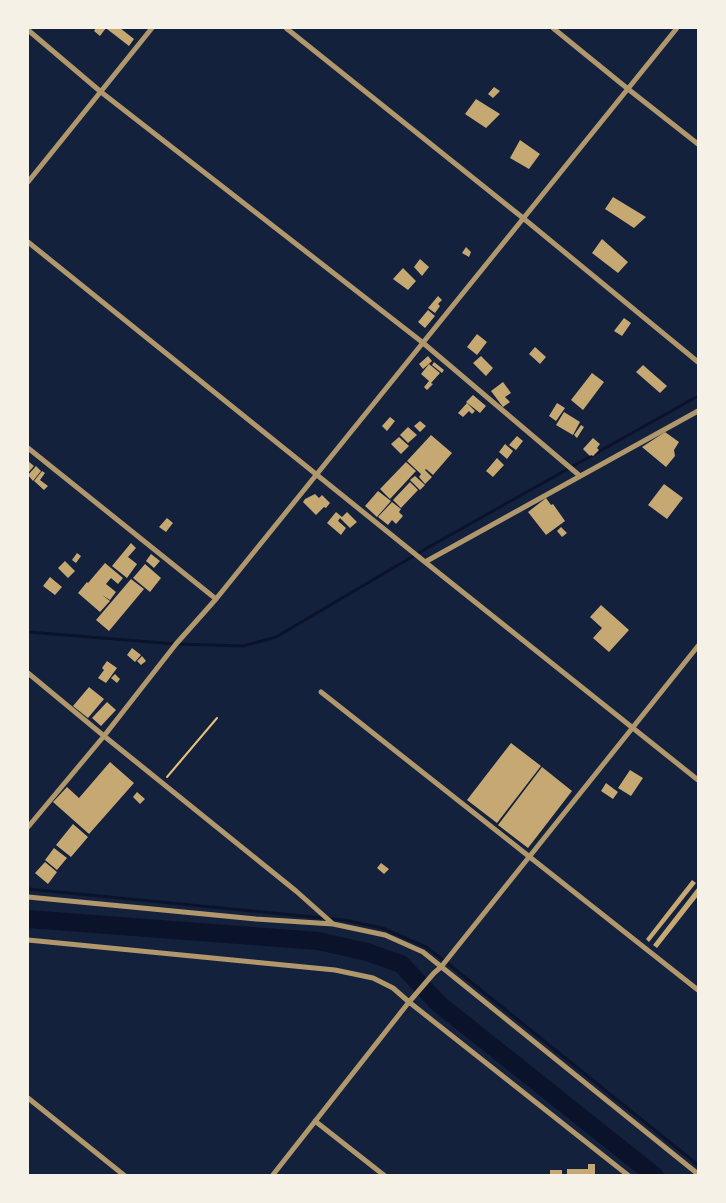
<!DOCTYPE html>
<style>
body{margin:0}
#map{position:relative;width:726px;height:1203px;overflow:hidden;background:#14213d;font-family:"Fira Sans Condensed",sans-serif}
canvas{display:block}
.frame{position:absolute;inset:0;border:29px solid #f6f1e7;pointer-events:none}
</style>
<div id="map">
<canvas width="726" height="1203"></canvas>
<div class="frame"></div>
</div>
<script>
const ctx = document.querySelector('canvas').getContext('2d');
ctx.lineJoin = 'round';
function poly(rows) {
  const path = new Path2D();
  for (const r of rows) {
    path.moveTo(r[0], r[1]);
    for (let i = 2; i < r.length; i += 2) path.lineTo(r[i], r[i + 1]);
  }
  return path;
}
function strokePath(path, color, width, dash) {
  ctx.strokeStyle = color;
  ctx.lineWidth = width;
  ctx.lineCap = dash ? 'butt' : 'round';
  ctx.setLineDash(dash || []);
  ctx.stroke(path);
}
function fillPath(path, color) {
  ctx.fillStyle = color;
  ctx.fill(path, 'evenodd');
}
strokePath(poly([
 [28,632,176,644,243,646,276,637,427,548,698,396],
 [28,889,344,920,382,928,426,947,451,966,698,1165]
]), '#0b132b', 3);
strokePath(poly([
 [28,919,318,941,367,952,401,964,439,1004,655,1176]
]), '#0b132b', 18);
fillPath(poly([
 [96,28,106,28,100,36,94,31],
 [108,28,120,28,134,39,129,46,107,29],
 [494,87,500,91,493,98,488,94],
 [476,99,500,114,486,128,465,114],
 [520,140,540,154,529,169,510,158],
 [613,197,646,217,634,228,605,209],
 [602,239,628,262,618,273,592,253],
 [466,247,471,252,469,257,462,253],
 [420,259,429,267,422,276,414,267],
 [403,268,416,281,408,290,393,279],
 [438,296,442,300,438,304,440,306,435,313,428,308],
 [428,310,435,316,425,328,418,322],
 [624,318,631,323,622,336,614,331],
 [477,334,487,342,477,355,467,347],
 [535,347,546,357,540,364,529,354],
 [428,356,432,361,423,369,419,364],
 [481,356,493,368,486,376,473,363],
 [434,362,444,370,442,373,432,365],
 [429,364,440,373,431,383,433,384,427,390,424,387,429,381,421,374],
 [643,365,667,386,660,393,636,372],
 [592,373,604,382,583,410,571,400],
 [503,382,511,393,505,397,510,402,503,407,491,391],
 [473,395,486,406,480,413,466,402],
 [467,403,475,411,472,414,469,411,463,417,458,413],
 [557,403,565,408,556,421,549,416],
 [564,412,580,422,573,435,556,425],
 [390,417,395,421,387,431,382,426],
 [420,421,426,426,420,432,414,426],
 [581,425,584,427,577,438,574,435],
 [408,427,417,435,408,443,400,435],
 [665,432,679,442,674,450,675,456,666,467,642,447],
 [431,435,452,453,433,475,426,469,425,470,432,477,425,484,419,477,421,474,407,461],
 [517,436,523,441,516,450,509,445],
 [399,437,409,446,401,454,391,444],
 [593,438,600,444,597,448,599,450,593,456,591,455,590,456,583,449],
 [505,444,513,451,507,459,499,452],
 [497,458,504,465,493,477,486,471],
 [28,461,34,466,28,473],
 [406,462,416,471,390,499,380,489],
 [36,466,41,471,33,481,28,475],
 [42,471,45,473,40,480,48,486,44,490,34,481],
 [415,476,425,485,420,490,410,480],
 [410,482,418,490,401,508,393,500],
 [664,484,683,498,667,519,648,505],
 [378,491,391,501,377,517,365,506],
 [315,494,319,498,322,495,330,503,326,508,324,507,316,515,303,502,305,499],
 [546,498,551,505,553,504,565,521,546,535,528,512],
 [392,502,401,509,399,512,403,516,396,524,392,520,388,525,378,517],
 [336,512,342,517,347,512,357,522,350,528,340,518,338,521,346,528,341,535,327,523],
 [167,518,173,523,166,532,159,527],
 [561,527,567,533,562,537,557,531],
 [131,543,136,548,128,557,137,564,127,578,112,566],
 [77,553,81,556,76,563,72,560],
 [151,554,160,561,154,568,146,561],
 [65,561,75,571,68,578,58,568],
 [105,563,123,578,118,584,111,578,106,584,116,592,110,600,102,595,110,601,100,612,78,593,87,582,88,583],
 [145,564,161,578,150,592,133,578],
 [50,577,62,587,55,595,43,586],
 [131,579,144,589,109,631,96,620],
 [601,605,629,630,609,652,593,638,602,628,590,617],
 [132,648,141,655,135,662,127,655],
 [142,656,146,661,141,665,137,661],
 [107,661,117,668,106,683,98,678,104,670,102,668],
 [115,674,120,679,117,683,111,678],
 [89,687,104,699,88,718,73,706],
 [107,702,116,710,101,726,92,718],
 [511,743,541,766,497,823,467,800],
 [110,762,134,783,89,834,53,802,67,787,79,798],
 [542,767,572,791,528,848,498,825],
 [630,770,643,778,631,796,618,788],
 [606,783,618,792,613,799,601,791],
 [137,792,145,799,140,804,133,797],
 [73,824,88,837,71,857,56,845],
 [54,848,67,858,57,870,45,860],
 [45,862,57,872,48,884,35,873],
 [381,863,389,869,384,874,377,868],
 [692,880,696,883,649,942,646,939],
 [698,887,698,896,657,948,653,945],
 [588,1164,595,1164,595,1176,567,1176,567,1169,588,1169],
 [550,1170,562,1170,562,1176,550,1176]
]), '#c6a872');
strokePath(poly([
 [167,777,217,718]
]), '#e5c07b', 2);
strokePath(poly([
 [286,28,523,218,698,362],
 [553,28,628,89,698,144],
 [28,30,101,92,422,342,580,476],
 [28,182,152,28],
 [28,242,425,562,698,780],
 [28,448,216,599],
 [425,562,698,411],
 [28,673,104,736,296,891,332,923],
 [321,692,698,990],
 [28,827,104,736,176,644,216,599,677,28],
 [28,897,256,919,333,924,385,935,423,952,698,1174],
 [28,940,335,970,373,978,393,988,409,1002,629,1176],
 [28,1098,125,1176],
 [315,1121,385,1176],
 [272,1176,409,1002,434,973,441,967,698,646]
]), '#b1986c', 5);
</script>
